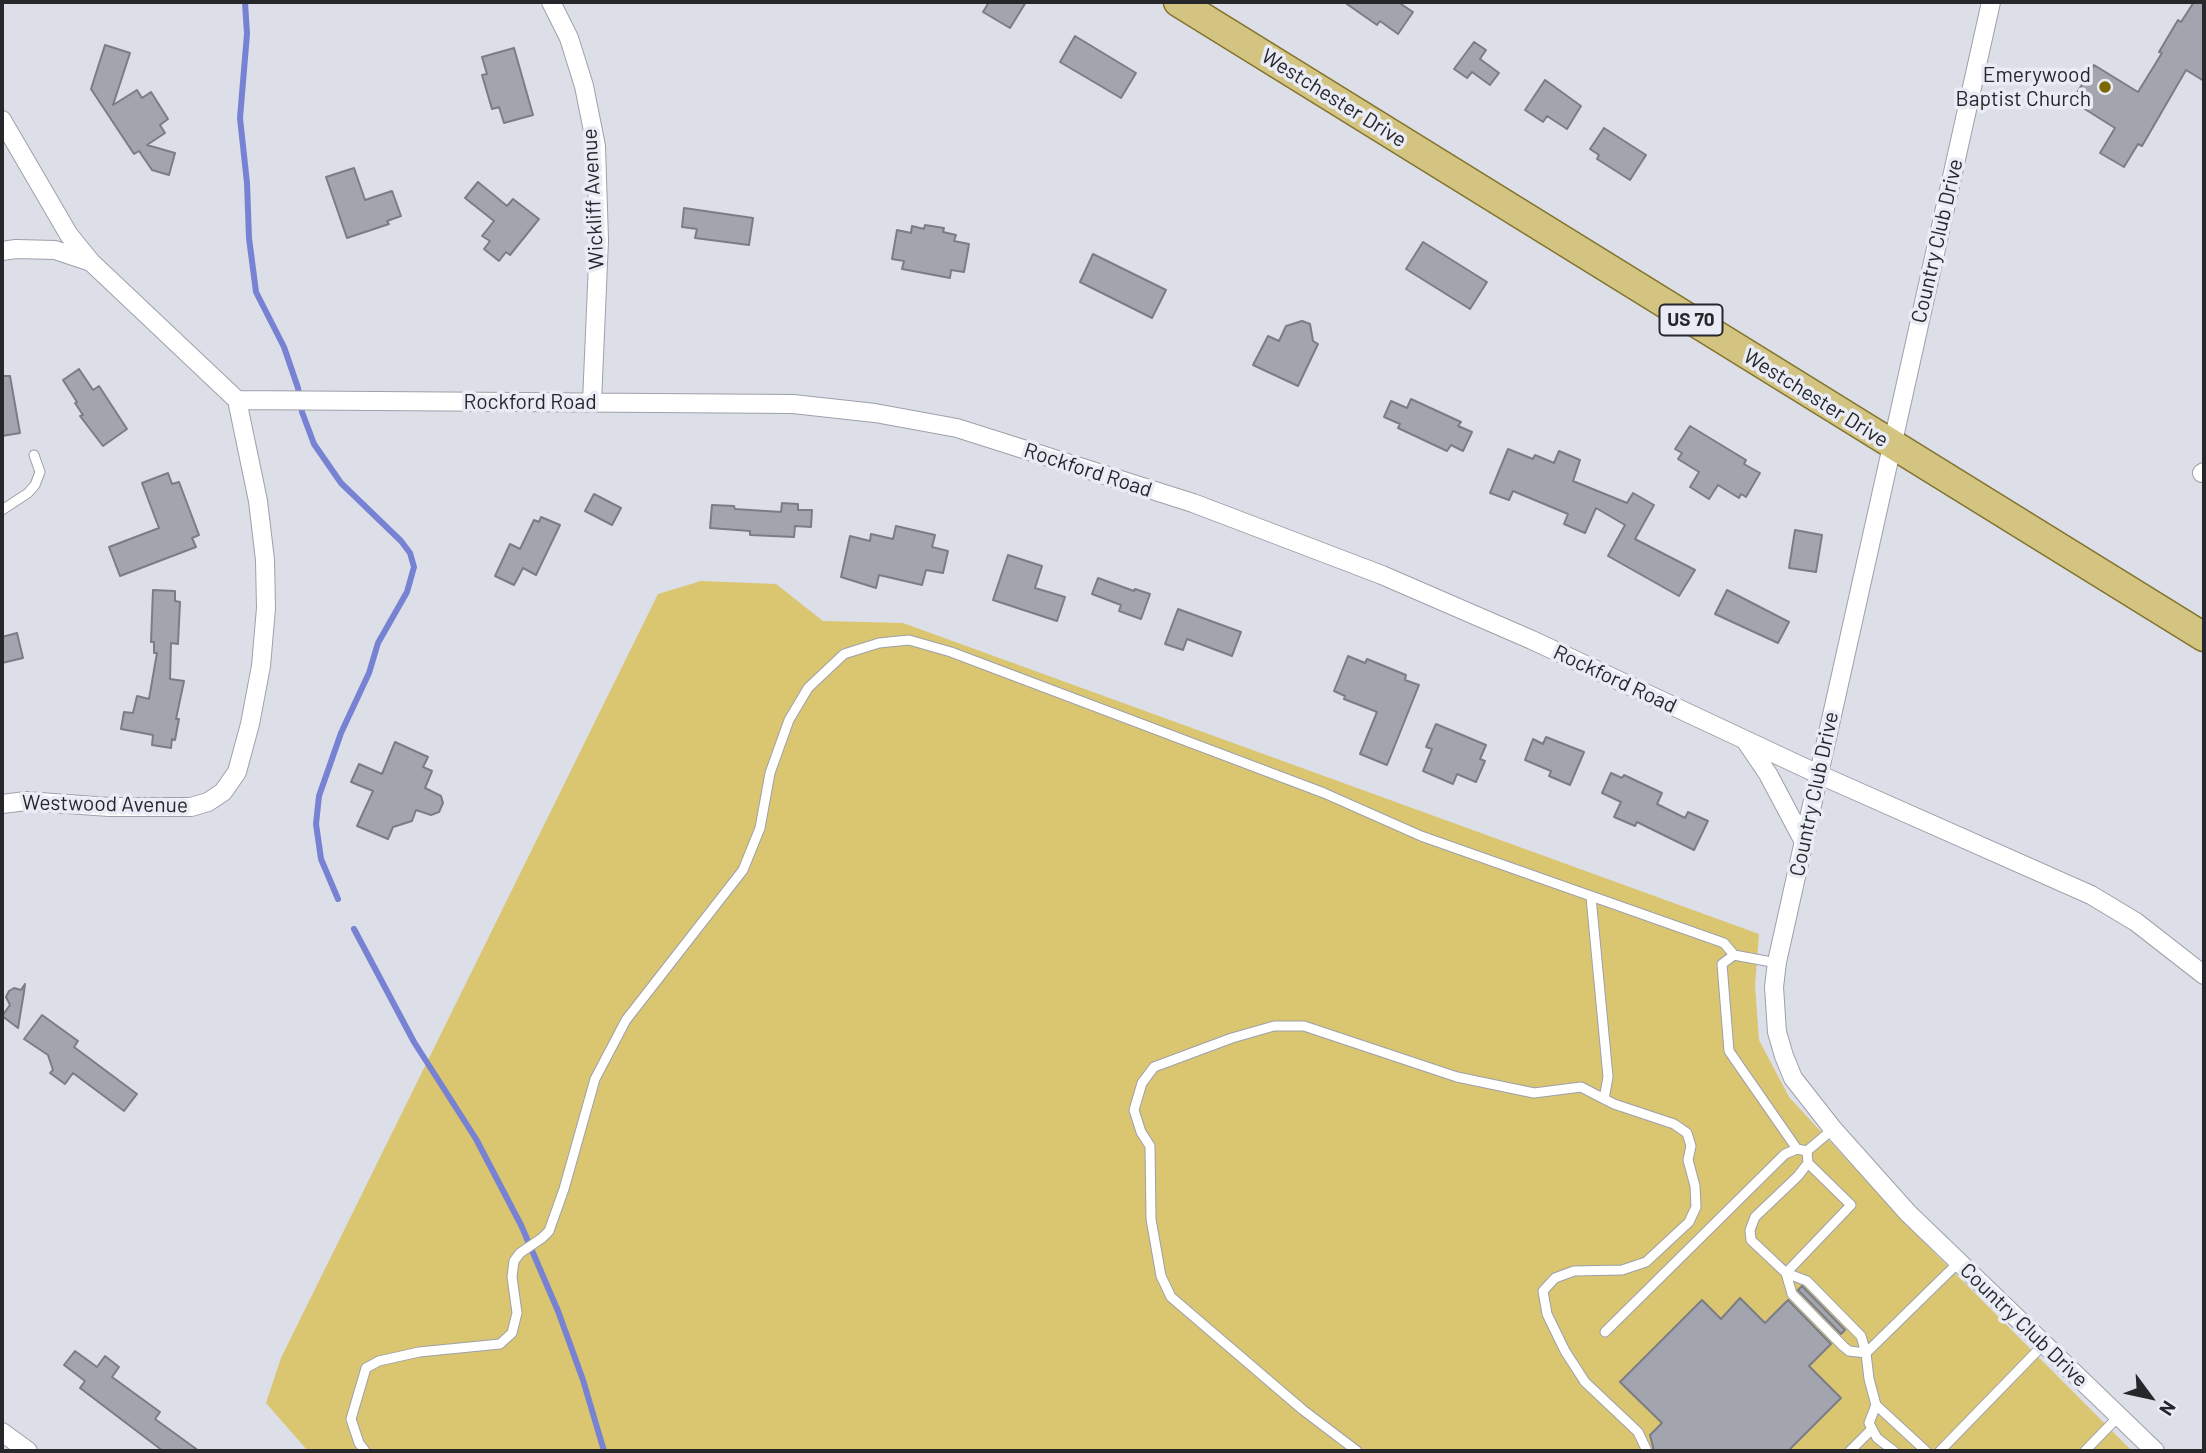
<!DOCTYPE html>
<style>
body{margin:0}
#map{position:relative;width:2206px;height:1453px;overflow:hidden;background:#dcdee8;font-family:Barlow,sans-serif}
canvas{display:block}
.frame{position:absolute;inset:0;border:4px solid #26272b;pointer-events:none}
.north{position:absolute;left:2115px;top:1362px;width:70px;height:70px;-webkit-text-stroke:5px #e9ebf5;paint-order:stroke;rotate:123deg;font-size:19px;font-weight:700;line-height:28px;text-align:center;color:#26272b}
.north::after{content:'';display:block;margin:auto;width:24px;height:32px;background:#26272b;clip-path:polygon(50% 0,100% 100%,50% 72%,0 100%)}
</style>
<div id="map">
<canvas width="2206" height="1453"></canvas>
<div class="frame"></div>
<div class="north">N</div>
</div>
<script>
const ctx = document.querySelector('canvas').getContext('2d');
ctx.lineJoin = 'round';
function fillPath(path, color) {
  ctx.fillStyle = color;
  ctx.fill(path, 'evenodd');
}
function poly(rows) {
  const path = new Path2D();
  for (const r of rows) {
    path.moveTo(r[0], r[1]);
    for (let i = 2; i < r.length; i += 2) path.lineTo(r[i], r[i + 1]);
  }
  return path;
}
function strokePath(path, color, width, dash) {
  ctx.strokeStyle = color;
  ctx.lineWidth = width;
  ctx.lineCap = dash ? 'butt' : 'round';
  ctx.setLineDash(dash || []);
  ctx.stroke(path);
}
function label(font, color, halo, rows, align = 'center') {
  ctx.font = font + ' Barlow,sans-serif';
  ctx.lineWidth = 7;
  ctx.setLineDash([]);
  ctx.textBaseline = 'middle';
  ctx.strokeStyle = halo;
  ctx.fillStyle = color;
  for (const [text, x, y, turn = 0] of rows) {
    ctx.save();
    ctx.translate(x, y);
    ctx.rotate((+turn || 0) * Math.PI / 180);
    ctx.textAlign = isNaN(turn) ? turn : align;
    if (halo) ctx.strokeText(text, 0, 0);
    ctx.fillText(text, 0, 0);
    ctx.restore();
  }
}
fillPath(poly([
 [701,581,776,584,823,621,903,623,1759,934,1755,986,1759,1040,1789,1097,1908,1226,2132,1451,308,1451,266,1403,281,1358,658,594]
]), '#dac570');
strokePath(poly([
 [245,2,247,34,240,118,247,183,249,238,256,292,284,347,298,388,302,412,314,444,341,483,401,541,410,553,414,567,407,592,378,643,369,673,341,733,319,796,316,824,321,859,338,899],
 [354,929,414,1042,476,1139,521,1225,558,1311,583,1380,604,1451]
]), '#7782d3', 6);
const building = poly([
 [989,2,1026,2,1010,28,983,12,989,2],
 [1344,2,1398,2,1413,12,1398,34,1380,21,1377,25,1344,2],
 [2194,2,2204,2,2204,81,2186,70,2142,146,2138,144,2124,167,2100,153,2115,128,2072,101,2094,65,2138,92,2162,53,2159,52,2178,20,2181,22,2194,2],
 [1075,36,1136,73,1121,98,1060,62,1075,36],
 [1474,42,1486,50,1480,59,1499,73,1490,85,1472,72,1467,78,1454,69,1474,42],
 [105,45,130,53,113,105,137,90,142,98,151,92,168,119,160,125,165,133,147,145,175,153,169,175,152,170,139,151,134,154,91,89,105,45],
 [514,48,533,115,504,123,499,107,492,109,482,75,487,74,482,57,514,48],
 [1545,80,1581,106,1567,129,1547,116,1543,122,1525,110,1545,80],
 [1604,128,1646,155,1630,180,1597,159,1599,155,1590,149,1604,128],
 [354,168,365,200,392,191,401,216,387,221,389,224,347,238,326,177,354,168],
 [478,182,507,206,513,199,539,219,510,255,506,252,499,261,484,249,490,241,482,236,494,221,465,198,478,182],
 [684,208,753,218,749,245,695,238,697,229,682,227,684,208],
 [925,225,944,228,943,232,956,235,954,241,969,244,964,272,951,270,950,278,902,269,904,261,892,259,897,230,911,233,912,226,924,229,925,225],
 [1423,242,1487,282,1470,309,1406,269,1423,242],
 [1093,254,1166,290,1152,318,1080,282,1093,254],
 [1302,321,1310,324,1313,341,1318,344,1298,386,1253,365,1268,336,1279,341,1286,326,1302,321],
 [79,369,93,390,99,386,127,429,103,446,80,416,83,415,75,403,77,402,63,380,79,369],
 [2,376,10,376,20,433,2,436,2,376],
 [1411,399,1461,422,1458,426,1472,432,1463,451,1451,445,1447,451,1398,428,1400,424,1384,417,1391,401,1407,408,1411,399],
 [1690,426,1746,460,1744,464,1760,473,1746,497,1741,494,1739,498,1718,485,1709,499,1690,487,1699,472,1678,459,1682,453,1675,449,1690,426],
 [1508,449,1533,459,1535,455,1554,463,1559,451,1580,460,1573,481,1627,503,1633,493,1654,505,1635,539,1695,570,1679,596,1608,556,1625,525,1596,508,1585,533,1564,524,1568,514,1513,491,1509,500,1490,493,1508,449],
 [168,473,172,484,179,482,199,535,192,538,196,547,120,576,109,547,159,528,142,483,168,473],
 [594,494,621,508,612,525,585,511,594,494],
 [782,503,798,504,798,510,812,510,811,527,795,526,794,537,750,535,750,531,710,528,712,505,734,506,735,509,781,512,782,503],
 [541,517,560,525,536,575,523,568,514,585,495,576,510,544,520,549,534,520,539,522,541,517],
 [896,526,935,535,932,547,948,551,943,573,926,570,922,585,879,575,876,588,841,577,850,536,870,541,871,534,893,539,896,526],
 [1795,530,1822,535,1816,572,1789,568,1795,530],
 [1008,555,1042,566,1035,588,1065,597,1057,621,993,600,1008,555],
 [1098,578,1134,591,1135,589,1150,594,1141,619,1119,611,1121,605,1092,594,1098,578],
 [153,590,175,591,175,601,180,602,178,644,171,643,170,679,184,681,176,719,179,719,175,740,172,739,171,748,152,745,153,735,121,729,124,712,133,713,137,696,149,699,157,653,154,653,154,642,151,642,153,590],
 [1727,590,1789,622,1778,643,1715,614,1727,590],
 [1178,609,1241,632,1232,656,1187,639,1183,650,1165,644,1178,609],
 [17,633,23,658,2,663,2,637,17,633],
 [1348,656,1365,663,1367,659,1406,675,1405,680,1419,685,1387,765,1360,754,1377,712,1344,699,1345,696,1334,691,1348,656],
 [1436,724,1486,745,1480,759,1485,761,1476,782,1457,774,1453,784,1423,771,1432,749,1426,747,1436,724],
 [1546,737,1584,752,1570,785,1549,776,1551,771,1525,760,1533,739,1543,744,1546,737],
 [395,742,428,757,423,767,432,771,425,788,441,796,443,803,439,812,431,815,416,810,412,821,393,827,388,839,357,826,373,791,351,782,359,764,382,774,395,742],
 [1611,773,1622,778,1624,775,1662,793,1657,804,1685,818,1688,812,1708,821,1694,850,1637,822,1635,826,1614,817,1621,802,1602,793,1611,773],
 [25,984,24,992,18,1028,2,1016,10,1005,6,997,9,991,14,988,21,990,25,984],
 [42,1015,78,1041,74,1047,137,1094,124,1111,73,1073,65,1084,50,1073,53,1070,48,1055,24,1039,42,1015],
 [1802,1286,1845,1330,1841,1334,1798,1290,1802,1286],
 [1740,1298,1765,1323,1788,1300,1831,1344,1809,1366,1841,1398,1788,1451,1654,1451,1650,1435,1662,1423,1620,1382,1702,1300,1721,1319,1740,1298],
 [75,1351,97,1367,105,1356,119,1367,112,1377,160,1412,155,1419,199,1451,163,1451,80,1388,85,1381,64,1365,75,1351]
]);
fillPath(building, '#a2a4ae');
strokePath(building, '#7b7d86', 2);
const service = poly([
 [2,510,28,493,35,485,40,472,34,455],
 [1591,897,1608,1077,1604,1099],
 [1777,963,1734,955,1722,964,1729,1051,1797,1149,1807,1151,1833,1129],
 [1786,1273,1792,1294,1843,1346,1849,1351,1866,1353,1861,1336,1807,1281,1786,1273,1751,1240,1750,1230,1755,1217,1798,1176,1808,1163,1807,1151],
 [1786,1273,1851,1205,1808,1163],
 [1605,1332,1785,1154,1797,1149],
 [1876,1405,1869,1423,1877,1438,1894,1451],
 [365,1451,359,1443,351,1419,366,1368,379,1361,419,1352,500,1344,512,1333,517,1313,512,1277,514,1261,520,1253,542,1238,549,1231,564,1189,595,1079,626,1020,743,870,760,828,770,773,789,720,808,688,844,654,879,643,909,640,951,652,1324,793,1421,836,1724,943,1734,955],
 [1357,1451,1303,1410,1171,1297,1161,1276,1151,1219,1150,1146,1141,1132,1134,1110,1142,1083,1154,1067,1232,1038,1274,1026,1304,1026,1457,1077,1534,1093,1581,1087,1614,1104,1674,1124,1687,1133,1691,1146,1688,1160,1695,1186,1696,1207,1689,1222,1646,1262,1622,1270,1574,1271,1555,1278,1543,1291,1547,1314,1565,1351,1585,1382,1638,1432,1647,1451],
 [1850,1451,1872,1429],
 [1926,1451,1876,1405,1869,1379,1866,1353,1959,1262],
 [1940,1451,2044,1344],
 [2085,1451,2119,1416]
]);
const minor = poly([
 [551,2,569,38,584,86,596,146,599,240,592,402],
 [1991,2,1777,962,1774,987,1777,1032,1784,1056,1793,1078,1833,1129,1908,1213,2155,1451],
 [2,120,69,235,91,262,237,400,793,404,875,413,957,428,1193,503,1382,575,1532,640,1818,774,2091,895,2136,922,2204,975],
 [2,251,16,249,55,250,91,262],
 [2202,473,2204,472],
 [1745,740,1768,774,1803,840],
 [2,804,26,801,109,807,191,807,208,802,223,792,237,772,250,724,261,666,266,608,265,560,258,501,237,400],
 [2,1432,28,1451]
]);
const primary = poly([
 [1178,2,2204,637]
]);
strokePath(service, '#9ea0aa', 11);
strokePath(minor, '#9ea0aa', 20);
strokePath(primary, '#83732c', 31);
strokePath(service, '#fff', 9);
strokePath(minor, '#fff', 18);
strokePath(primary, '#d3c481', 28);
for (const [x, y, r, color] of [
 [2105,87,7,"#7c6800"]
]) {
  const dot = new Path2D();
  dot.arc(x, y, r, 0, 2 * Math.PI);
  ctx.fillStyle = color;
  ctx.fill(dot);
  strokePath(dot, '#e9ebf5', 2.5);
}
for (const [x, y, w] of [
 [1691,320,63]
]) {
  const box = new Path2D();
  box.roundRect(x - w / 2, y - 15.5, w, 31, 5);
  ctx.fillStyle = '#e9ebf5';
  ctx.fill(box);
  strokePath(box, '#26272b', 2);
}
label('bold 19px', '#26272b', null, [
 ["US 70",1691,320]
]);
label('21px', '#26272b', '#e9ebf5', [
 ["Emerywood",2091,75],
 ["Baptist Church",2091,99]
], 'right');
label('21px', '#26272b', '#e9ebf5', [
 ["Westchester Drive",1334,98,32],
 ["Wickliff Avenue",593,199,-93],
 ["Country Club Drive",1937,241,-77],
 ["Westchester Drive",1816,398,32],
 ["Rockford Road",530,402],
 ["Rockford Road",1088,470,18],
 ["Rockford Road",1615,679,25],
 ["Country Club Drive",1814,794,-78],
 ["Westwood Avenue",105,804,1],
 ["Country Club Drive",2024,1325,44]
]);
</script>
